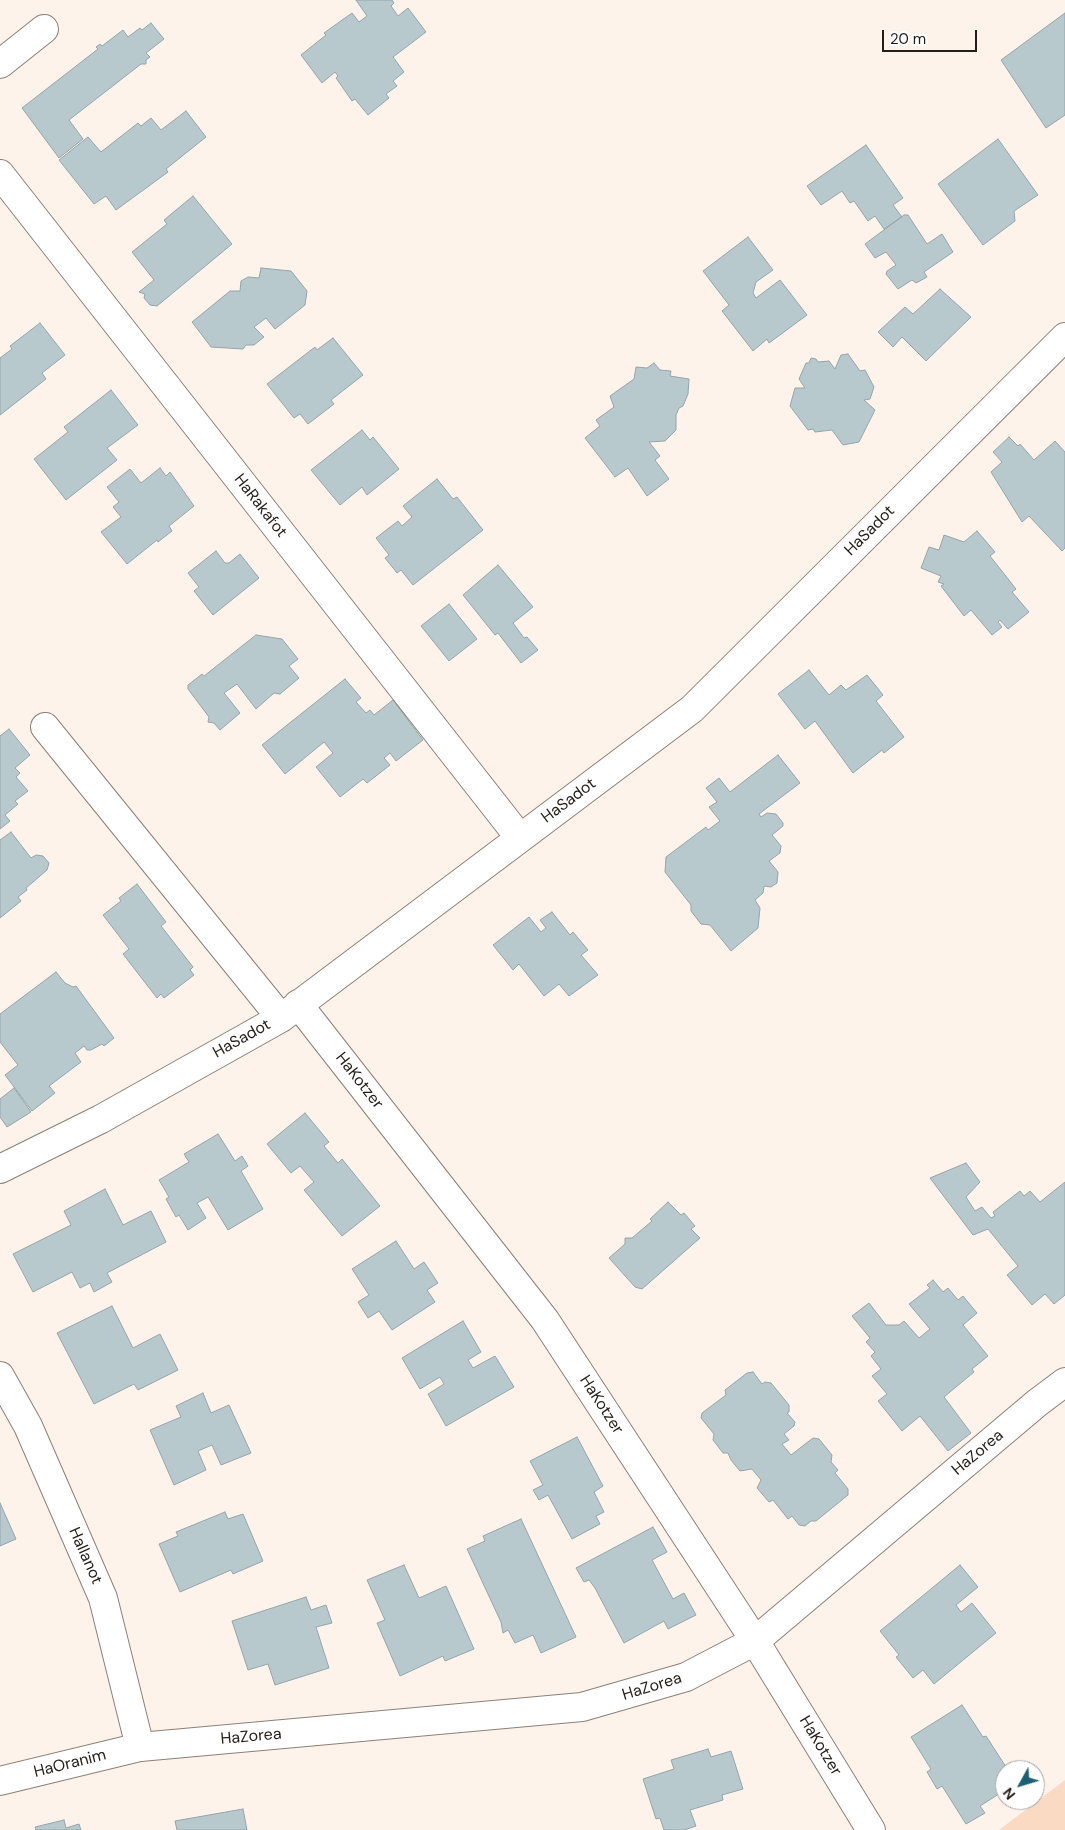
<!DOCTYPE html>
<style>
body{margin:0}
#map{position:relative;width:1065px;height:1830px;overflow:hidden;background:#fef3eb;font-family:"DM Sans",sans-serif}
canvas{display:block}
.north{position:absolute;left:995px;top:1760px;width:50px;height:50px;box-sizing:border-box;background:#fff;border:1px solid #a7a5a3;border-radius:50%;rotate:231deg;font-size:14px;font-weight:700;line-height:20px;text-align:center;color:#221e1a}
.north::after{content:'';display:block;margin:auto;width:18px;height:22px;background:#1c6173;clip-path:polygon(50% 0,100% 100%,50% 72%,0 100%)}
.scale{position:absolute;left:882px;top:30px;width:95px;height:22px;box-sizing:border-box;border:2px solid #221e1a;border-top:0;padding-left:6px;font-size:15px;line-height:18px;white-space:nowrap;color:#221e1a;-webkit-text-stroke:4px #fff;paint-order:stroke}
</style>
<div id="map">
<canvas width="1065" height="1830"></canvas>
<div class="north">N</div>
<div class="scale">20 m</div>
</div>
<script>
const ctx = document.querySelector('canvas').getContext('2d');
ctx.lineJoin = 'round';
function fillPath(path, color) {
  ctx.fillStyle = color;
  ctx.fill(path, 'evenodd');
}
function poly(rows) {
  const path = new Path2D();
  for (const r of rows) {
    path.moveTo(r[0], r[1]);
    for (let i = 2; i < r.length; i += 2) path.lineTo(r[i], r[i + 1]);
  }
  return path;
}
function strokePath(path, color, width, dash) {
  ctx.strokeStyle = color;
  ctx.lineWidth = width;
  ctx.lineCap = dash ? 'butt' : 'round';
  ctx.setLineDash(dash || []);
  ctx.stroke(path);
}
function label(font, color, halo, rows, align = 'center') {
  ctx.font = font + ' "DM Sans",sans-serif';
  ctx.lineWidth = 4.5;
  ctx.setLineDash([]);
  ctx.textBaseline = 'middle';
  ctx.strokeStyle = halo;
  ctx.fillStyle = color;
  for (const [text, x, y, turn = 0] of rows) {
    ctx.save();
    ctx.translate(x, y);
    ctx.rotate((+turn || 0) * Math.PI / 180);
    ctx.textAlign = isNaN(turn) ? turn : align;
    if (halo) ctx.strokeText(text, 0, 0);
    ctx.fillText(text, 0, 0);
    ctx.restore();
  }
}
fillPath(poly([
 [1065,1780,1065,1830,999,1830]
]), '#fadac3');
const building = poly([
 [356,0,392,0,394,3,391,6,398,16,408,8,426,32,393,57,404,72,393,81,397,86,386,94,389,98,368,115,355,99,352,101,336,78,338,76,335,72,322,83,301,55,326,35,324,33,352,13,359,22,367,16,356,0],
 [1065,13,1065,115,1046,128,1001,60,1065,13],
 [151,23,164,39,146,53,150,57,146,60,146,64,141,64,69,120,83,139,59,158,22,108,98,49,96,47,100,44,102,46,123,30,128,37,140,28,142,30,151,23],
 [186,111,206,137,166,169,168,172,116,210,106,196,94,204,59,160,88,137,101,152,138,123,141,126,151,118,161,130,186,111],
 [998,139,1038,195,1014,211,1015,221,983,245,938,184,998,139],
 [866,145,903,198,893,205,902,217,884,229,875,216,868,221,854,201,850,203,842,191,821,205,807,186,866,145],
 [193,196,232,244,157,306,150,305,144,298,145,294,139,292,154,280,132,252,167,224,164,220,193,196],
 [904,215,908,215,927,244,942,234,953,252,924,272,927,277,916,283,912,280,898,289,886,274,887,271,896,265,886,252,875,258,865,244,904,215],
 [748,237,773,270,756,282,753,293,756,298,780,280,807,315,769,343,767,339,753,351,722,311,729,305,703,271,748,237],
 [261,268,291,271,307,291,305,305,275,329,266,318,254,327,264,337,254,345,246,345,243,349,211,347,192,322,230,291,240,291,241,281,248,277,259,278,261,268],
 [940,289,971,317,926,361,902,337,893,347,878,332,905,307,913,314,940,289],
 [40,323,65,355,42,373,46,379,0,415,0,358,12,349,10,346,40,323],
 [333,338,363,375,331,400,334,404,308,424,300,414,294,418,267,384,315,347,317,350,333,338],
 [848,354,860,371,865,370,874,387,870,399,864,400,875,410,859,442,843,445,832,430,815,432,813,429,808,430,790,406,795,388,805,388,799,379,806,363,809,363,811,358,816,359,818,362,829,361,835,369,841,355,848,354],
 [654,363,660,370,671,371,670,376,689,379,688,394,683,406,679,408,676,415,676,430,665,441,649,442,660,456,655,460,669,479,647,496,628,468,615,477,585,438,600,426,596,420,614,407,610,396,634,379,636,367,647,368,654,363],
 [111,390,138,425,107,448,117,460,66,500,34,459,68,432,64,427,111,390],
 [362,430,370,440,373,437,399,469,367,495,362,487,340,505,311,470,362,430],
 [1009,437,1018,446,1020,444,1034,460,1055,441,1065,452,1065,548,1062,551,1029,516,1022,522,991,472,1002,462,993,452,1009,437],
 [160,468,166,476,170,472,194,506,169,526,172,531,158,542,157,540,127,564,101,532,121,517,113,507,119,502,107,487,130,469,141,483,160,468],
 [437,479,453,499,457,497,483,530,413,585,401,570,397,573,385,558,389,555,376,538,398,521,402,526,412,517,403,506,437,479],
 [977,531,995,552,990,556,1016,589,1012,592,1029,612,1008,629,1000,620,998,622,1002,627,992,635,971,610,964,616,941,586,944,584,938,582,941,576,921,568,929,547,939,550,944,535,964,542,977,531],
 [216,551,225,563,229,563,240,554,259,578,213,615,194,591,199,587,188,573,216,551],
 [498,565,533,607,513,623,524,638,527,637,538,650,521,663,498,633,495,635,463,595,498,565],
 [449,604,477,639,449,661,421,626,449,604],
 [256,635,282,639,298,659,289,666,299,678,280,694,274,693,256,709,237,684,224,693,240,713,220,730,214,723,208,722,209,717,188,689,188,685,202,674,204,676,256,635],
 [809,670,829,695,841,685,846,690,867,675,883,695,876,701,904,737,884,753,882,750,853,773,815,721,805,729,778,694,809,670],
 [345,679,361,698,356,702,366,713,370,710,374,715,393,700,423,740,396,761,390,753,384,758,390,765,367,783,363,779,340,797,316,767,333,753,324,742,285,774,262,745,345,679],
 [9,729,30,755,15,768,20,773,16,777,28,791,15,801,18,804,5,815,10,821,0,829,0,736,9,729],
 [778,755,800,783,759,814,761,817,767,813,776,814,783,823,783,826,772,835,781,846,780,853,769,861,778,872,777,883,771,887,764,886,763,893,755,900,760,908,758,928,731,951,710,925,701,924,691,911,691,905,665,872,666,857,706,827,708,830,720,821,709,807,717,802,706,788,719,778,730,792,778,755],
 [11,832,31,858,36,855,43,856,49,863,47,870,26,888,27,890,18,897,21,901,0,918,0,840,11,832],
 [137,884,166,922,161,926,193,967,190,970,194,975,164,998,161,994,157,998,123,954,129,949,103,915,121,901,119,898,137,884],
 [552,912,570,935,573,932,588,950,581,955,598,975,569,996,559,984,544,996,519,964,513,970,493,945,529,917,541,932,546,928,540,920,552,912],
 [56,972,65,983,73,987,76,986,114,1038,104,1046,102,1044,91,1050,87,1050,84,1046,75,1053,81,1062,49,1086,55,1093,32,1111,5,1075,18,1065,0,1042,0,1014,56,972],
 [14,1088,31,1112,7,1127,0,1117,0,1099,14,1088],
 [305,1113,329,1142,324,1146,338,1163,342,1159,380,1206,342,1236,304,1190,314,1182,300,1166,291,1173,267,1144,305,1113],
 [218,1134,235,1161,242,1156,248,1166,241,1171,263,1209,228,1230,208,1197,197,1203,206,1218,188,1230,179,1215,176,1217,166,1199,169,1197,159,1180,189,1162,184,1154,218,1134],
 [966,1163,980,1182,966,1197,975,1211,982,1207,991,1218,995,1216,993,1212,1020,1191,1024,1196,1030,1191,1040,1202,1065,1182,1065,1295,1054,1304,1045,1294,1032,1305,1007,1275,1018,1266,988,1229,973,1235,930,1178,966,1163],
 [105,1189,123,1225,151,1211,166,1242,107,1273,112,1282,94,1292,90,1283,80,1288,72,1272,33,1292,13,1254,71,1225,64,1211,105,1189],
 [668,1202,681,1215,684,1213,695,1226,691,1229,700,1238,642,1289,635,1287,609,1258,625,1244,625,1238,632,1238,652,1221,650,1219,668,1202],
 [396,1241,414,1269,424,1262,438,1283,427,1290,435,1302,392,1330,379,1311,368,1318,358,1302,369,1295,352,1269,396,1241],
 [933,1280,943,1292,948,1288,958,1300,963,1296,977,1313,963,1325,988,1356,972,1369,974,1372,944,1397,971,1433,948,1451,920,1416,902,1431,878,1401,887,1394,872,1376,881,1369,871,1356,875,1352,866,1342,870,1338,852,1316,869,1303,886,1325,899,1325,904,1321,919,1338,930,1329,909,1304,930,1288,927,1285,933,1280],
 [112,1306,133,1348,160,1334,178,1370,138,1390,134,1384,94,1404,57,1333,112,1306],
 [463,1321,481,1352,468,1360,473,1368,495,1356,514,1387,446,1426,428,1394,444,1384,440,1377,420,1389,402,1358,463,1321],
 [753,1372,762,1384,765,1382,771,1383,789,1405,789,1412,787,1413,795,1422,794,1426,784,1434,789,1440,782,1444,791,1455,813,1438,819,1439,832,1455,831,1462,838,1470,835,1473,848,1489,848,1495,816,1521,811,1521,805,1526,799,1525,792,1516,788,1519,773,1500,769,1502,757,1488,761,1480,752,1469,740,1471,731,1460,728,1453,723,1453,713,1440,714,1434,701,1418,702,1413,726,1395,725,1390,747,1373,753,1372],
 [203,1393,211,1413,229,1405,251,1453,221,1465,212,1445,198,1451,206,1470,174,1485,150,1430,181,1417,176,1406,203,1393],
 [577,1437,603,1486,594,1492,604,1512,596,1516,600,1524,572,1539,548,1495,539,1500,533,1490,543,1485,530,1461,577,1437],
 [0,1503,16,1539,0,1546,0,1503],
 [225,1512,228,1519,243,1514,263,1561,233,1574,231,1570,180,1592,159,1544,178,1536,176,1532,225,1512],
 [521,1519,576,1637,541,1653,533,1635,515,1643,508,1630,503,1633,501,1622,467,1549,485,1541,483,1536,521,1519],
 [653,1527,667,1552,652,1560,673,1599,684,1593,696,1615,668,1629,664,1621,624,1643,595,1588,589,1580,584,1582,576,1568,653,1527],
 [404,1565,419,1598,446,1586,474,1649,445,1661,443,1656,400,1676,377,1623,385,1620,367,1580,404,1565],
 [960,1565,978,1587,956,1605,961,1612,972,1603,996,1633,934,1684,923,1670,913,1678,896,1657,899,1655,880,1631,960,1565],
 [306,1597,311,1610,326,1605,332,1623,316,1627,329,1668,275,1685,268,1664,248,1670,232,1621,306,1597],
 [962,1705,983,1737,986,1736,1008,1770,1005,1770,1005,1783,999,1787,1002,1792,980,1806,985,1813,966,1824,942,1786,937,1789,927,1772,931,1769,911,1737,962,1705],
 [708,1749,711,1757,731,1751,743,1789,722,1795,723,1800,690,1810,696,1826,684,1830,664,1830,660,1818,656,1819,643,1779,674,1769,671,1760,708,1749],
 [243,1809,247,1830,177,1830,175,1821,243,1809],
 [64,1820,66,1828,79,1824,81,1830,36,1830,35,1827,64,1820]
]);
fillPath(building, '#b8c9ce');
strokePath(building, '#94a4a9', 1);
const street = poly([
 [0,64,44,29],
 [0,174,520,838],
 [45,727,281,1018],
 [298,1004,545,1320,755,1641,871,1830],
 [0,1169,101,1119,281,1018,692,709,1065,337],
 [0,1376,28,1426,103,1598,140,1747]
]);
const secondary = poly([
 [0,1781,140,1747,582,1707,686,1677,755,1641,1037,1403,1065,1382]
]);
strokePath(street, '#8c8077', 30);
strokePath(secondary, '#8c8077', 30);
strokePath(street, '#fff', 28);
strokePath(secondary, '#fff', 28);
label('16px', '#221e1a', '#fff', [
 ["HaRakafot",260,506,52],
 ["HaSadot",870,531,-45],
 ["HaSadot",569,801,-37],
 ["HaSadot",242,1039,-29],
 ["HaKotzer",359,1081,52],
 ["HaKotzer",601,1405,57],
 ["HaZorea",978,1453,-40],
 ["HaIlanot",85,1556,66],
 ["HaZorea",652,1687,-17],
 ["HaZorea",251,1737,-5],
 ["HaKotzer",820,1746,59],
 ["HaOranim",70,1764,-14]
]);
</script>
